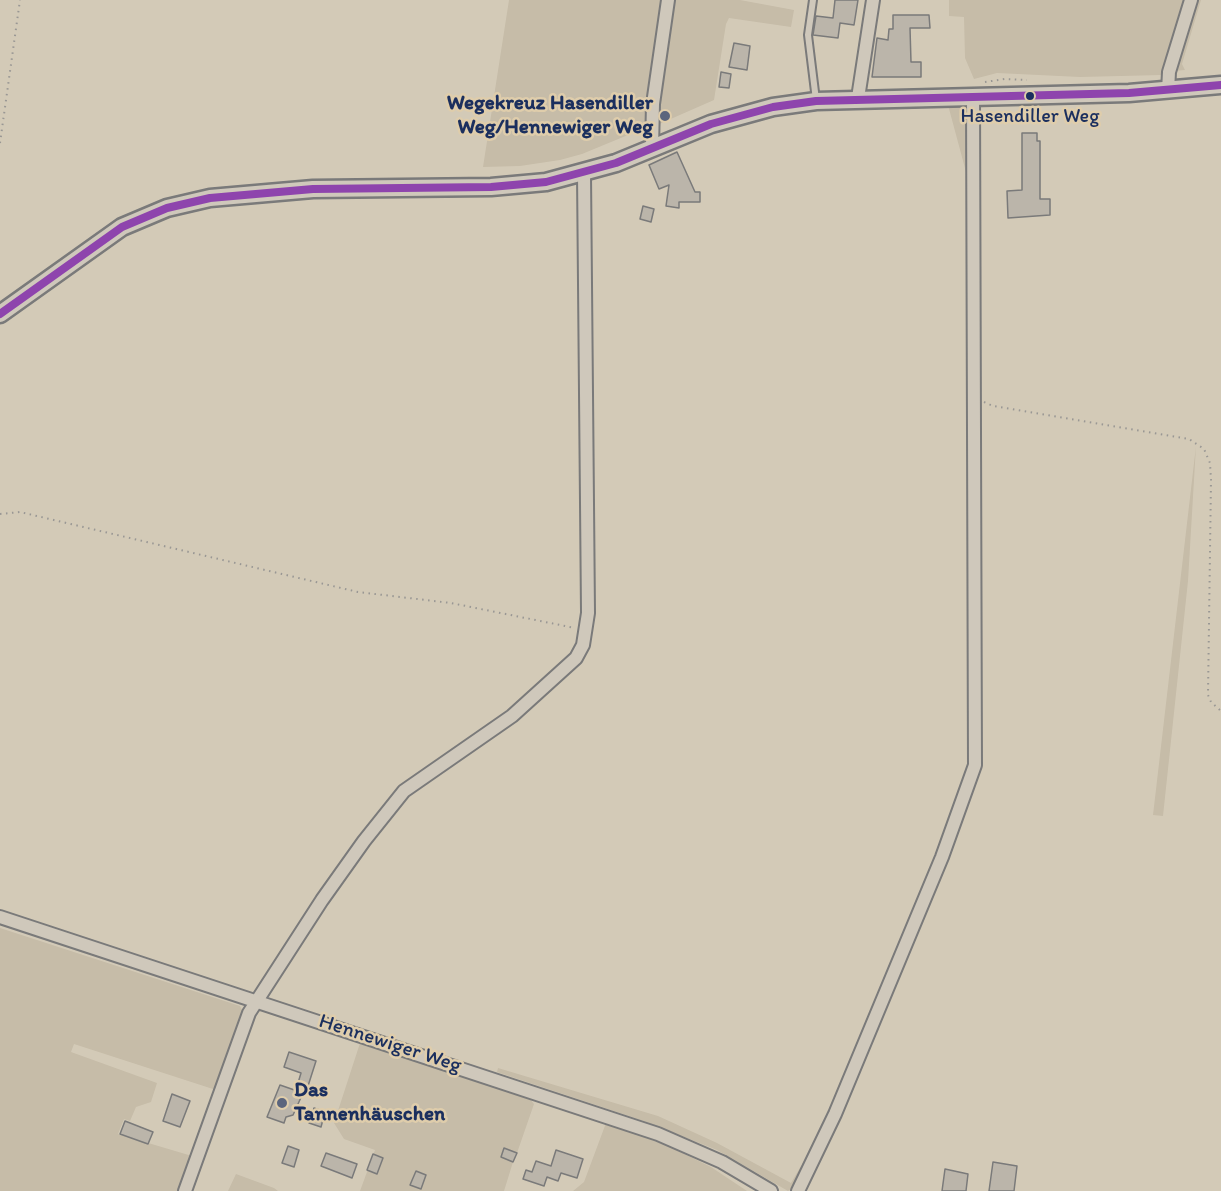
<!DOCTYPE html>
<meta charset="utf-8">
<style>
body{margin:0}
canvas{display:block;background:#d3cab7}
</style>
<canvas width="1221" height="1191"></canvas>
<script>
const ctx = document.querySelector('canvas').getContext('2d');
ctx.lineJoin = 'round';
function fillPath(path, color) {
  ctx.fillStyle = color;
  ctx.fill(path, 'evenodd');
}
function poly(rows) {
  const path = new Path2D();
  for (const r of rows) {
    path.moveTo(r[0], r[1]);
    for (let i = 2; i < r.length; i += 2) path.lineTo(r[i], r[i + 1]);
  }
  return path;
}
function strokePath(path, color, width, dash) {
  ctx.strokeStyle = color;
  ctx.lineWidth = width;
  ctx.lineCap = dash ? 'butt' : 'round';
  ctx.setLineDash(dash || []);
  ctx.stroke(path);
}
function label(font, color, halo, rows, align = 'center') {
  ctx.font = font + ' Itim,sans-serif';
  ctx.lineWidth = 5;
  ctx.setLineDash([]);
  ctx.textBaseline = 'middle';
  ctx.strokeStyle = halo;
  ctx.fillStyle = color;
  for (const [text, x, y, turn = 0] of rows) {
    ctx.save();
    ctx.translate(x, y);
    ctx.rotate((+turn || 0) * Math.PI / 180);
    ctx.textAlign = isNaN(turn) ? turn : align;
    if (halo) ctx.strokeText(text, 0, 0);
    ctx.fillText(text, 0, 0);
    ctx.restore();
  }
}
fillPath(poly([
 [509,0,664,0,645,128,582,154,560,160,520,166,483,167],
 [675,0,740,0,794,10,791,27,729,18,726,24,714,100,657,125],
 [949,0,1187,0,1162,75,1080,77,997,73,974,79,965,58,964,17,949,16],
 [1195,0,1201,0,1182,64,1185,70,1173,71],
 [948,105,965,106,967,113,966,172],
 [1196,446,1188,581,1163,816,1153,815],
 [0,928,240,1006,243,1012,216,1090,74,1044,71,1052,157,1083,151,1102,136,1107,130,1121,124,1119,118,1134,192,1156,179,1191,0,1191],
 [361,1040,530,1099,534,1104,517,1153,504,1149,501,1157,513,1162,504,1191,360,1191,375,1150,344,1139,334,1123],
 [498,1068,658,1116,717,1143,791,1183,814,1144,796,1185,788,1191,717,1150,644,1121,497,1072],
 [606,1123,668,1146,711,1167,747,1191,573,1191,584,1182],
 [236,1174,274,1188,278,1191,228,1191]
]), '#c6bca8');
const building = poly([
 [835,0,858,0,854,25,840,23,838,38,813,35,816,16,833,18,835,0],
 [893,15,929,15,930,28,910,28,911,62,921,62,921,77,872,77,877,38,888,40,889,29,893,29,893,15],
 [734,43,750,46,747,70,729,67,734,43],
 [721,72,731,74,729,88,719,87,721,72],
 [1022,133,1037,133,1037,141,1040,141,1040,199,1050,199,1050,215,1008,218,1007,191,1022,190,1022,133],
 [677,152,695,192,700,192,700,202,679,202,679,208,666,206,669,185,659,189,649,165,677,152],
 [643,206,654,209,651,222,640,219,643,206],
 [289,1052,316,1061,308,1086,298,1083,301,1073,284,1067,289,1052],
 [280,1085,303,1093,293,1115,286,1117,284,1123,267,1117,280,1085],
 [172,1094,190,1101,180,1127,163,1121,172,1094],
 [314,1108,325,1112,321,1127,309,1123,314,1108],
 [125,1121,153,1132,148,1144,120,1134,125,1121],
 [288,1146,299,1150,294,1167,282,1163,288,1146],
 [504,1148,517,1153,513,1162,501,1157,504,1148],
 [556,1150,583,1159,577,1178,561,1173,558,1181,547,1177,544,1186,523,1179,526,1170,532,1172,536,1161,551,1166,556,1150],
 [326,1153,357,1164,352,1178,321,1166,326,1153],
 [373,1154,383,1158,377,1174,367,1170,373,1154],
 [993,1162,1017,1166,1014,1191,989,1191,993,1162],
 [945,1169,968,1174,966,1191,942,1191,945,1169],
 [416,1171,426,1175,421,1189,410,1185,416,1171]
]);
fillPath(building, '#bbb5aa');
strokePath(building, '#7a7a7a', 1.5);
const service = poly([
 [813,0,808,35,816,100]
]);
const minor = poly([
 [1168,91,1169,72,1191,0],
 [858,98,873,0],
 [652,148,653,104,668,0],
 [0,917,658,1134,722,1162,771,1191],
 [185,1191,249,1013,322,900,364,841,404,791,512,716,576,658,583,645,588,613,584,174],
 [798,1191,835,1114,942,857,975,765,973,96]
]);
const tertiary = poly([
 [0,314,122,227,167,208,210,198,313,189,491,187,546,182,616,163,711,124,773,107,816,101,1129,93,1221,85]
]);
strokePath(service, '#7a7a7a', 10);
strokePath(minor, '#7a7a7a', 16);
strokePath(tertiary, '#7a7a7a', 21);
strokePath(poly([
 [985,82,1005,79,1027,80],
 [0,143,20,0],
 [984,402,993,406,1189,439,1204,449,1210,463,1211,480,1208,695,1211,702,1221,711],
 [0,514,20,512,358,592,451,603,575,628]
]), '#999794', 2, [1.5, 4.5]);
strokePath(service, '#cfc8bb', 6);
strokePath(minor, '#cfc8bb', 12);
strokePath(tertiary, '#cfc8bb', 16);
strokePath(poly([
 [0,314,122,227,167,208,210,198,313,189,491,187,546,182,616,163,711,124,773,107,816,101,1129,93,1221,85]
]), '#8e44ad', 8);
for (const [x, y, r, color] of [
 [1030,96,5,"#1b2f5e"],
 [665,116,6,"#5b657d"],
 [282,1103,6,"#5b657d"]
]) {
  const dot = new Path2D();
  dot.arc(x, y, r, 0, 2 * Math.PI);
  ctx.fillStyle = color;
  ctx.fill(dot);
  strokePath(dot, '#dfcdab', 2);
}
label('20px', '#1b2f5e', '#dfcdab', [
 ["Hasendiller Weg",1030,117]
]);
label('bold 21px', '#1b2f5e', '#dfcdab', [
 ["Wegekreuz Hasendiller",653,104],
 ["Weg/Hennewiger Weg",653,128],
 ["Das",294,1091,"left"],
 ["Tannenhäuschen",294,1115,"left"]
], 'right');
label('21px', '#1b2f5e', '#dfcdab', [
 ["Hennewiger Weg",390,1044,18]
]);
</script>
